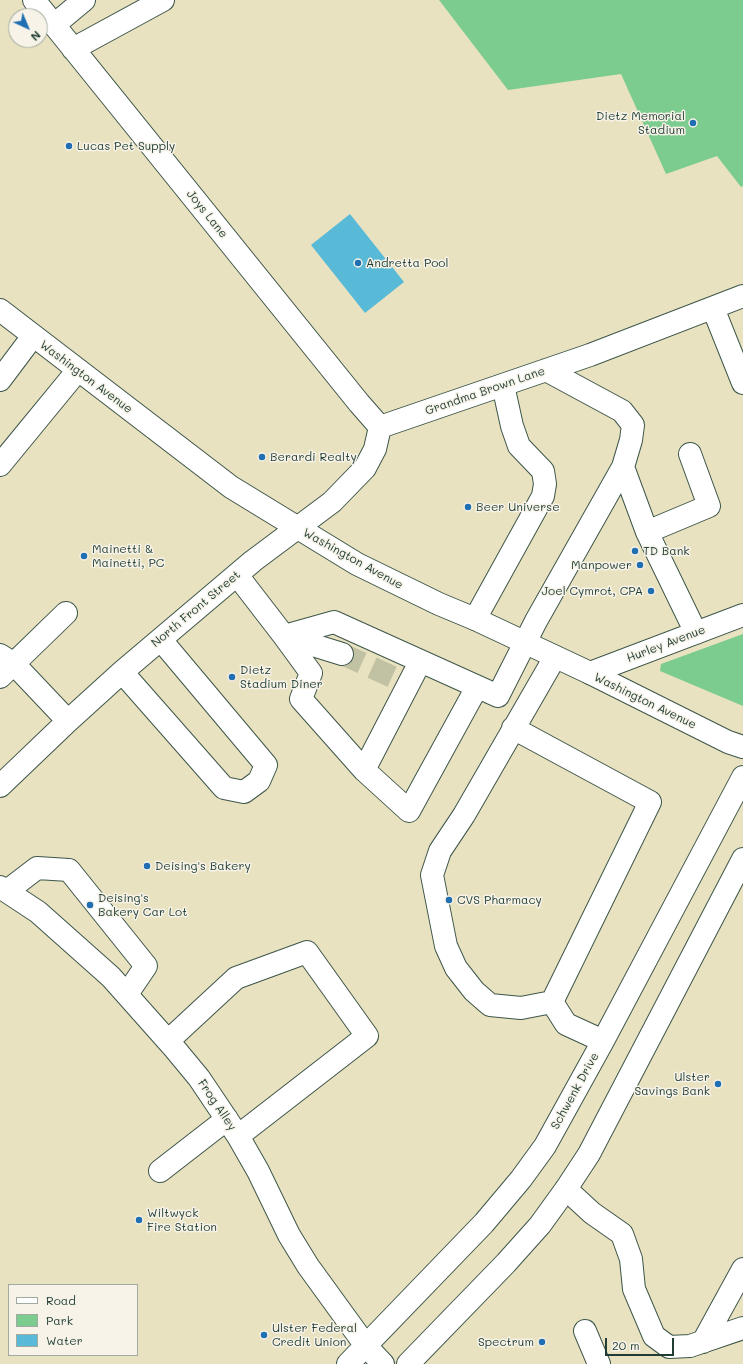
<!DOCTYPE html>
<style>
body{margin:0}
#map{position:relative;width:743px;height:1364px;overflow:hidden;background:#e9e2c0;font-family:Mali,sans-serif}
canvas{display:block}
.legend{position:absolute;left:8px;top:1284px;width:130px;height:72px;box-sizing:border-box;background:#f7f3e8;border:1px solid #a1aaa0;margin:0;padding:5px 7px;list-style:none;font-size:12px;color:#1f3d34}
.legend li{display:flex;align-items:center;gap:8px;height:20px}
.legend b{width:20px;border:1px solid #a1aaa0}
.north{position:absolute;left:8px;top:8px;width:40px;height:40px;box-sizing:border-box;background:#f7f3e8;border:1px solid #a1aaa0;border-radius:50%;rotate:136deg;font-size:11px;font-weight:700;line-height:16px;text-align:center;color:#1f3d34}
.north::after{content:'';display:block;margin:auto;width:14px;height:18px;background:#1f6fb2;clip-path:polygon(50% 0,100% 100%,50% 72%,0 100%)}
.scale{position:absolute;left:605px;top:1338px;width:69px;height:18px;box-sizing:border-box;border:2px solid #1f3d34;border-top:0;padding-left:5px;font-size:12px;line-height:14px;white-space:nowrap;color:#1f3d34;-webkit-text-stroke:3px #f7f3e8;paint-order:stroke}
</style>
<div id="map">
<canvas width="743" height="1364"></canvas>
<ul class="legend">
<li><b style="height:5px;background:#fff"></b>Road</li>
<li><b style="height:11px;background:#7bcc8e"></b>Park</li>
<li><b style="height:11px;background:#59bad7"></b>Water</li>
</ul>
<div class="north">N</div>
<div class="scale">20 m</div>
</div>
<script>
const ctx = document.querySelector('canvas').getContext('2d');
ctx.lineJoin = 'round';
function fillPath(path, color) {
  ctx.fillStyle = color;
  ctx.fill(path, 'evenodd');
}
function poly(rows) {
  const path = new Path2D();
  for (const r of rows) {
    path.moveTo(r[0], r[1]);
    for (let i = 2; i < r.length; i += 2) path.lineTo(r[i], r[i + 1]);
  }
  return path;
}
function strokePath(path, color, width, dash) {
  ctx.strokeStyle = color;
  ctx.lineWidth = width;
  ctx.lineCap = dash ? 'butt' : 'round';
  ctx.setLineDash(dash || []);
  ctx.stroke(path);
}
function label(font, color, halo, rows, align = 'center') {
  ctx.font = font + ' Mali,sans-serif';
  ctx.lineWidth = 3;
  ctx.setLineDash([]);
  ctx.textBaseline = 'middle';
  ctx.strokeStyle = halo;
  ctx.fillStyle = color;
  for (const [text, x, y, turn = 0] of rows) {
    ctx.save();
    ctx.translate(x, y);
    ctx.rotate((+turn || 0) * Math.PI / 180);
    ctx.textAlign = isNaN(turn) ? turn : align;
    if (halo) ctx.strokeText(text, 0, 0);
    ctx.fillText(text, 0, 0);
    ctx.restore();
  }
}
fillPath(poly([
 [439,0,743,0,743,186,741,187,717,156,666,174,621,74,508,90],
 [743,634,743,706,660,671,661,664]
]), '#7bcc8e');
fillPath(poly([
 [350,214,404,282,365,313,311,245]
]), '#59bad7');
strokePath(poly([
 [342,654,395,678]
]), '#c1c1a4', 22, [22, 11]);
const minor = poly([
 [34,0,359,403,380,427],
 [54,25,84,0],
 [73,49,163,0],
 [713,308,743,383],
 [0,380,33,336],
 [380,427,590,355,743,296],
 [0,465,78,370],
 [623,467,647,532,696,633],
 [647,532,709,506,690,454],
 [237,575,284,636,334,622,498,696,536,621,623,467,631,440,633,425,622,411,546,370],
 [475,619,543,496,545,484,543,471,519,446,512,426,503,385],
 [284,636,311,673,301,699,364,770],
 [284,636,342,654],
 [0,655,14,664,68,721],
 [420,662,364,770,409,811,477,687],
 [122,672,224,788,244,792,259,781,266,765,161,640],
 [590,673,743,615],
 [0,677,66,613],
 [513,728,650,802,552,1002,566,1024,603,1041],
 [0,786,68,721,122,672,253,561,332,502,365,468,375,449,380,427],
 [0,887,38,912,111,977,175,1049,199,1078,238,1136,258,1171,289,1235,308,1266,366,1346,383,1364],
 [7,891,37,868,69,870,146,966,127,994],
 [552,1002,521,1008,490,1005,474,991,456,968,446,946,432,875,440,851,464,815,555,657],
 [168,1041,236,978,307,952,367,1036,238,1136],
 [160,1171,227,1119],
 [566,1189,592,1213,622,1234,631,1259,634,1289,654,1336,669,1347,690,1346,743,1328],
 [585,1331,599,1364],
 [703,1342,743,1269],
 [348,1364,484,1223,521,1179,545,1146,603,1041,743,777],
 [408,1364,506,1263,540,1225,566,1189,589,1154,743,859]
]);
const major = poly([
 [0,310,231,487,357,564,439,604,475,619,590,673,728,742,743,747]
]);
strokePath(minor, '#3d5649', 24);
strokePath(major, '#3d5649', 24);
strokePath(minor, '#fff', 22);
strokePath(major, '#fff', 22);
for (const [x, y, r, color] of [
 [693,123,4,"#1f6fb2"],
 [69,146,4,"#1f6fb2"],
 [358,263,4,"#1f6fb2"],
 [262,457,4,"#1f6fb2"],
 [468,507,4,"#1f6fb2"],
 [635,551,4,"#1f6fb2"],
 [84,556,4,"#1f6fb2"],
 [640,565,4,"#1f6fb2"],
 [651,591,4,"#1f6fb2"],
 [232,677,4,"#1f6fb2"],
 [147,866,4,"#1f6fb2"],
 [449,900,4,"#1f6fb2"],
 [90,905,4,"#1f6fb2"],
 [718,1084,4,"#1f6fb2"],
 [139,1220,4,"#1f6fb2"],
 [264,1335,4,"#1f6fb2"],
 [542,1342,4,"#1f6fb2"]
]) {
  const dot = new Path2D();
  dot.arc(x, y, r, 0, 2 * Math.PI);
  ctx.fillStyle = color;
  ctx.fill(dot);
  strokePath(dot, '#f7f3e8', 1.5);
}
label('12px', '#1f3d34', '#f7f3e8', [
 ["Dietz Memorial",685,116,"right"],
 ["Stadium",685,130,"right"],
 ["Lucas Pet Supply",77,146],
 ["Andretta Pool",366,263],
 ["Berardi Realty",270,457],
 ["Beer Universe",476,507],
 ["Mainetti &",92,549],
 ["Mainetti, PC",92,563],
 ["TD Bank",643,551],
 ["Manpower",632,565,"right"],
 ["Joel Cymrot, CPA",643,591,"right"],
 ["Dietz",240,670],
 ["Stadium Diner",240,684],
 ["Deising's Bakery",155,866],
 ["Deising's",98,898],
 ["Bakery Car Lot",98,912],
 ["CVS Pharmacy",457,900],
 ["Ulster",710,1077,"right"],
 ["Savings Bank",710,1091,"right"],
 ["Wiltwyck",147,1213],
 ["Fire Station",147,1227],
 ["Ulster Federal",272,1328],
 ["Credit Union",272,1342],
 ["Spectrum",534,1342,"right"]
], 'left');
label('12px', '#1f3d34', '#f7f3e8', [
 ["Joys Lane",207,214,51],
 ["Washington Avenue",86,377,37],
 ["Grandma Brown Lane",485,391,-19],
 ["Washington Avenue",353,559,29],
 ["North Front Street",196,609,-40],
 ["Hurley Avenue",666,644,-21],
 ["Washington Avenue",645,701,26],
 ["Schwenk Drive",575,1091,-61],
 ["Frog Alley",217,1105,56]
]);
</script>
